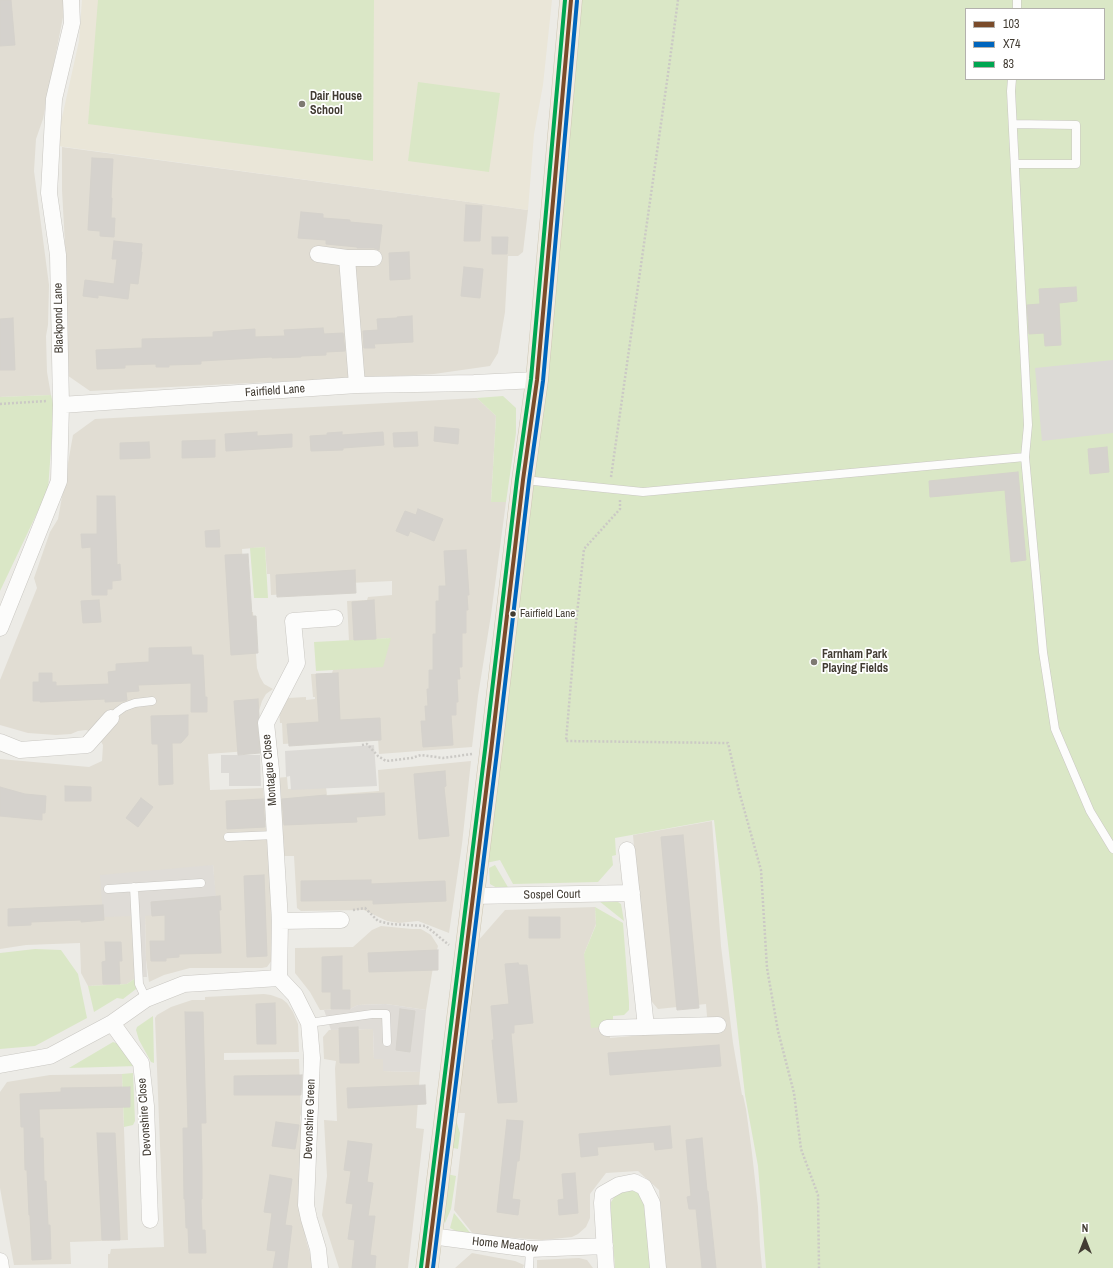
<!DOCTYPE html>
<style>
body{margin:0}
#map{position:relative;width:1113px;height:1268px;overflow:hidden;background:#ecebe6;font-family:"Archivo Narrow",sans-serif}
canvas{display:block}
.legend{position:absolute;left:965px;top:8px;width:140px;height:72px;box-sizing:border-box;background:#fff;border:1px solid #b3b1ad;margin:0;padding:5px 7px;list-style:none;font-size:12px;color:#423c33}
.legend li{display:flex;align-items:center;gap:8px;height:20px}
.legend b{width:20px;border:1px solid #b3b1ad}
.north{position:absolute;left:1065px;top:1220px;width:40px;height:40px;-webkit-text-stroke:3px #fff;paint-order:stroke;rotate:0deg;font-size:11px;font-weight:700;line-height:16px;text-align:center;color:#423c33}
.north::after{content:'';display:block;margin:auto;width:14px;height:18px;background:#423c33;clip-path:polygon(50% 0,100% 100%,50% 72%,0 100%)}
</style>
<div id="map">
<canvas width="1113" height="1268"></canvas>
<ul class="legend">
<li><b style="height:5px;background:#7a4b2a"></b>103</li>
<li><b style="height:5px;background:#0065bd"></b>X74</li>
<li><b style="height:5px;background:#00a651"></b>83</li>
</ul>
<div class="north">N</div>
</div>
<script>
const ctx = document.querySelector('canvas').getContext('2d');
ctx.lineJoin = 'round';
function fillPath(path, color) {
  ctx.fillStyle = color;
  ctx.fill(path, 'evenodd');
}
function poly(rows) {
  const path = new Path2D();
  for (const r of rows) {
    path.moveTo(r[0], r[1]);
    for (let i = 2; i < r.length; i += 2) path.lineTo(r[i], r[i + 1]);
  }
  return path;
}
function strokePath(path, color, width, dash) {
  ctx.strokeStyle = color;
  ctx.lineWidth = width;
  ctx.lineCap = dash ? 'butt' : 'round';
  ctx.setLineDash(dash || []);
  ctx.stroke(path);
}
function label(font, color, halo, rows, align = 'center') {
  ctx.font = font + ' "Archivo Narrow",sans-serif';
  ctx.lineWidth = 3.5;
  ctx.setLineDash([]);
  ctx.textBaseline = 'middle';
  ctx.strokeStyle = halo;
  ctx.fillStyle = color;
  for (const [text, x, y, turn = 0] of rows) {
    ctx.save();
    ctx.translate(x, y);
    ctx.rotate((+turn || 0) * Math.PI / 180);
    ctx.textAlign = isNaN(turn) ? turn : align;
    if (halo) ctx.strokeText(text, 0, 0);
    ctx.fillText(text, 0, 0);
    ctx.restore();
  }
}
fillPath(poly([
 [0,0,63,0,64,12,43,119,36,139,34,171,49,285,48,325,46,336,47,372,51,395,0,397],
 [62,147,528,210,523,252,518,256,508,256,505,312,498,353,490,366,434,374,90,391,64,373,67,280,62,190],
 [477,398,496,416,491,502,506,502,491,615,478,696,472,747,379,754,378,738,283,744,282,723,280,723,279,710,288,698,306,697,306,700,315,699,315,697,313,697,311,674,332,673,333,670,391,638,349,641,347,601,367,600,368,597,392,595,392,581,350,583,350,591,271,595,270,574,267,574,265,547,242,549,245,612,253,612,257,668,260,677,264,684,273,689,266,694,262,701,259,711,261,750,208,754,210,790,263,788,264,798,266,800,268,817,265,821,270,857,272,960,267,967,262,968,190,968,164,975,149,982,146,960,145,915,216,909,213,865,132,916,137,977,127,984,88,986,81,973,80,943,26,945,0,949,0,759,89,767,102,761,103,745,96,733,86,730,78,731,71,734,56,735,28,733,0,725,0,680,37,588,34,578,50,532,58,519,73,435,95,419],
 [471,761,462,844,449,933,418,921,399,923,387,921,364,910,301,911,297,908,294,856,284,856,279,837,275,778,287,777,288,789,326,787,327,795,379,791,378,770],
 [712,821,721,946,733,1043,742,1095,743,1095,746,1109,752,1153,758,1207,760,1247,762,1268,665,1268,659,1190,638,1171,606,1173,590,1194,590,1218,586,1227,578,1234,572,1237,542,1240,474,1235,454,1210,465,1113,457,1113,477,942,505,910,595,907,596,924,584,954,609,1026,610,1038,708,1029,706,1004,658,1009,647,996,633,835],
 [381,926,412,929,421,929,431,935,438,946,434,961,426,1010,386,1004,358,1005,350,1009,320,1010,310,992,295,973,295,948,353,947,372,930],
 [264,994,271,995,282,999,287,1003,293,1012,298,1024,299,1052,224,1053,224,1060,299,1059,301,1114,300,1117,305,1171,301,1211,306,1240,314,1268,108,1268,108,1254,110,1254,111,1249,164,1247,155,1018,157,1015,171,1007,192,1000,205,1000,205,997],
 [373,1029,374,1059,383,1059,383,1071,420,1072,416,1128,424,1129,408,1268,339,1268,322,1215,327,1176,324,1120,337,1121,335,1068,336,1061,324,1059,323,1037,329,1030,331,1030],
 [122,1074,128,1240,70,1242,71,1264,14,1265,0,1188,0,1092,7,1082,50,1075],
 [472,1253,515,1261,524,1265,523,1268,455,1268],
 [579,1258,587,1260,593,1268,537,1268,537,1260]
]), '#e1ddd3');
fillPath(poly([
 [213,865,217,909,145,916,146,960,147,977,137,977,132,916,103,917,100,875],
 [386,1004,426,1010,420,1072,383,1071,383,1059,374,1059,373,1029,331,1030,324,1010,350,1009,358,1005]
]), '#dfdcd7');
fillPath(poly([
 [82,0,552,0,543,85,534,134,528,210,58,146,60,136,61,122,79,41]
]), '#eae6d8');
fillPath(poly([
 [98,0,374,0,373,161,88,124],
 [577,0,1113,0,1113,1268,766,1268,758,1166,745,1095,714,820,615,838,616,855,612,856,613,865,598,882,513,884,500,860,486,863],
 [966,9,1104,9,1104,79,966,79],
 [418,82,500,93,489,172,408,161],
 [51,395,54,407,48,490,0,591,0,397],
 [503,396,516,408,516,433,506,502,491,502,496,416,477,398],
 [265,547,268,598,254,598,250,548],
 [391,638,383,667,316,671,314,642],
 [495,865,509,889,497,888,490,884,489,868],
 [594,897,612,898,621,904,624,921],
 [595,907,623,923,629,1002,629,1010,624,1015,613,1016,613,1026,591,1028,584,954,596,925],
 [35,949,61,950,78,974,87,1018,35,1046,0,1049,0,953],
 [137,977,136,989,123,999,117,998,94,1012,88,986,127,984],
 [153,1016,154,1063,151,1062,139,1040,136,1030,137,1027],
 [113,1042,124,1046,137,1066,69,1068],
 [133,1073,135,1121,133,1125,124,1127,122,1074],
 [456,1120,460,1133,458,1149,449,1147],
 [447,1174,456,1176,451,1209,445,1223,441,1215],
 [624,1190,639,1191,646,1200,651,1268,615,1268,611,1218,611,1202,615,1196],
 [454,1213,472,1235,458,1232,450,1228]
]), '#dae7c6');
fillPath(poly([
 [1113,360,1113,433,1042,441,1035,368],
 [374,745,377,786,291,790,290,776,286,777,285,751],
 [221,755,260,755,261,786,229,786,229,773,221,773]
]), '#dcdad6');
const building = poly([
 [0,0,11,0,15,45,0,46,0,0],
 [92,158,113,159,111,198,112,198,111,218,115,218,114,237,100,236,100,231,88,230,92,158],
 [466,205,482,206,480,241,464,241,466,205],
 [301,212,323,214,323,218,350,220,350,222,382,225,379,250,374,248,357,248,357,247,326,244,326,240,298,238,301,212],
 [492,237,508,237,507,254,492,254,492,237],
 [114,241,142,244,141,252,142,252,138,284,130,283,128,299,98,295,98,298,83,296,85,280,114,284,117,259,112,259,114,241],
 [409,252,410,279,390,280,389,253,409,252],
 [464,267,483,269,480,298,461,296,464,267],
 [1076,287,1077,301,1059,303,1061,345,1045,346,1044,333,1029,334,1027,305,1040,304,1039,289,1076,287],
 [412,316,413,342,374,344,375,348,364,348,363,331,378,330,377,319,397,318,397,317,412,316],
 [13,318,15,370,0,370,0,319,13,318],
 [323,328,324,334,343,333,345,351,326,352,326,355,301,356,301,357,272,358,272,357,201,361,201,364,169,365,169,367,156,367,156,364,125,365,125,368,97,369,96,350,142,348,142,339,213,337,213,332,255,329,255,337,285,336,284,330,323,328],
 [435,427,459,429,458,444,434,441,435,427],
 [257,432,257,436,292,434,292,447,226,451,225,434,257,432],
 [342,432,342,435,383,432,384,445,343,448,343,450,311,451,310,436,327,435,327,433,342,432],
 [417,432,418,446,394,447,393,433,417,432],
 [215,440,215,457,182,458,182,441,215,440],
 [149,442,150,458,120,459,120,443,149,442],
 [1107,447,1109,472,1090,474,1088,449,1107,447],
 [1018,472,1026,560,1011,562,1005,490,930,497,929,481,1018,472],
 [97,496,115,496,117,565,120,564,121,580,112,581,112,589,107,589,107,595,92,595,91,547,82,548,81,534,97,534,97,496],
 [418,509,443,519,434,541,410,531,408,536,396,531,405,511,416,515,418,509],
 [219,530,220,547,206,547,205,531,219,530],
 [466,550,469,595,467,595,468,610,466,610,466,633,462,633,462,667,459,667,460,679,457,679,458,702,456,702,456,715,451,715,453,745,423,747,421,721,426,721,425,706,428,706,427,689,429,689,429,670,433,670,433,634,436,634,436,601,439,601,439,586,446,586,444,551,466,550],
 [248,554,252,616,256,616,258,653,231,655,225,555,248,554],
 [355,570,356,593,277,597,276,575,355,570],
 [99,600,101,622,83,623,81,601,99,600],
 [374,600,376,639,354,640,352,602,374,600],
 [191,647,192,655,203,655,205,697,207,697,207,712,191,712,191,683,138,685,139,691,126,692,127,700,124,701,105,702,105,699,40,702,40,701,33,701,33,682,39,682,39,673,52,673,52,682,56,682,56,686,109,684,108,672,116,671,116,664,149,662,149,648,191,647],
 [338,673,340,720,380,718,381,740,289,746,287,724,319,722,316,674,338,673],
 [258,699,259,716,257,724,260,753,238,755,234,701,258,699],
 [188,715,188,735,181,743,172,743,173,784,159,785,158,744,152,744,151,716,188,715],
 [445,771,446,786,444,787,449,836,419,839,414,774,445,771],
 [65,786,91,787,91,801,65,801,65,786],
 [0,787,25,794,46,796,45,813,42,813,42,820,0,816,0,787],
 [384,793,385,815,356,817,357,822,284,825,282,799,326,795,326,796,384,793],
 [141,798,153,807,138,827,126,818,141,798],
 [263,799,265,827,227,829,226,801,263,799],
 [683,835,699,1008,677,1010,661,837,683,835],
 [264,875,267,956,247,957,244,876,264,875],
 [371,880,371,884,445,881,446,901,373,904,373,900,301,901,301,881,371,880],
 [220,896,221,910,219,910,221,953,179,954,179,957,166,958,166,961,151,961,150,941,165,941,165,915,152,916,151,902,220,896],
 [103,905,104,920,81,922,81,920,31,922,31,925,8,926,8,909,103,905],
 [529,917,560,917,560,938,529,938,529,917],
 [105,942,121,942,122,961,119,961,120,984,103,984,102,962,106,961,105,942],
 [438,950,438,970,369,972,368,953,438,950],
 [342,956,342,990,350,990,350,1009,331,1009,331,992,322,992,322,957,342,956],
 [518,963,519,965,527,965,533,1023,514,1025,514,1033,511,1033,517,1102,498,1103,492,1040,494,1040,491,1006,509,1004,505,964,518,963],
 [275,1003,276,1044,257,1044,256,1004,275,1003],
 [400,1009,415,1011,410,1052,396,1050,400,1009],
 [185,1012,203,1012,206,1123,201,1123,202,1168,202,1199,201,1199,202,1230,205,1230,206,1253,189,1253,188,1228,186,1228,185,1199,184,1199,183,1128,188,1128,185,1012],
 [358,1027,359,1063,340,1063,339,1028,358,1027],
 [719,1045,721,1066,610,1075,608,1053,719,1045],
 [302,1075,301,1095,234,1095,234,1076,302,1075],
 [425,1085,426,1104,348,1108,347,1088,425,1085],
 [130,1087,130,1107,39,1109,40,1138,43,1138,44,1181,46,1181,48,1225,50,1225,51,1259,32,1260,30,1215,29,1215,27,1170,25,1170,24,1127,21,1127,20,1094,61,1092,61,1088,130,1087],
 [507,1120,523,1121,519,1161,517,1161,512,1199,520,1200,518,1215,497,1212,507,1120],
 [276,1122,299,1125,295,1149,272,1146,276,1122],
 [670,1126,672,1148,655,1150,654,1142,597,1147,598,1155,581,1157,579,1134,670,1126],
 [97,1133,115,1133,120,1240,102,1240,97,1133],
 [702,1138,707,1191,708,1191,716,1268,702,1268,696,1209,689,1209,687,1197,691,1196,686,1140,702,1138],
 [348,1141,372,1144,367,1182,373,1183,368,1216,375,1216,370,1255,376,1256,375,1268,352,1268,355,1240,348,1239,353,1204,346,1203,351,1171,344,1170,348,1141],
 [575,1173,578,1213,559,1215,558,1200,564,1199,562,1174,575,1173],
 [270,1175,292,1179,285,1225,292,1226,287,1268,273,1268,276,1251,267,1250,272,1213,264,1212,270,1175]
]);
fillPath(building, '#d5d2cd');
strokePath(building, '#d5d2cc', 1);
const service = poly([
 [1017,9,1017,0],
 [1012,79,1011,91,1028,425,1025,457,1043,652,1055,729,1090,811,1113,849],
 [1013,124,1076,125,1076,164,1015,164],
 [524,480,643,492,1025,457],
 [111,718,117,712,124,707,135,703,152,701],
 [228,837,275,835],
 [134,887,139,984,146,999],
 [108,889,201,883],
 [309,1023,372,1014,386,1014,387,1042],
 [529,1268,530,1249]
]);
const minor = poly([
 [318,254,347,258,374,258],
 [347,258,357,385],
 [61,405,357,385,474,383,537,380],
 [0,628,59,481,61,405,58,255,49,193,54,99,72,23,71,0],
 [0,742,20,750,87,745,111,718],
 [627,850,646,1027],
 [472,896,632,893],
 [280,921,271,770,266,723,297,663,293,621,335,618],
 [279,978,280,921,341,920],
 [112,1023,141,1063,146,1106,150,1220],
 [607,1028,718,1025],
 [0,1065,50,1056,112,1023,146,999,184,984,279,978,295,995,309,1023,312,1058,306,1205,309,1219,318,1249,320,1268],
 [431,1236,530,1249,605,1246],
 [0,1261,1,1268],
 [606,1268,602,1203,603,1194,619,1185,634,1182,644,1187,652,1203,658,1268]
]);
const primary = poly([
 [427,1268,491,751,523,480,537,380,571,0]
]);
strokePath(service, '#c9c7c2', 9);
strokePath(minor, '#c9c7c2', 17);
strokePath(primary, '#cec7b4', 23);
strokePath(poly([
 [0,404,46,401],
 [611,477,668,74,678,0],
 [620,500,620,509,584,549,576,623,566,741,728,743,739,791,761,870,767,968,778,1031,794,1093,801,1149,818,1195,819,1268],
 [362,745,367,744,378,756,386,761,412,758,421,755,443,758,472,754],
 [353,910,365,908,378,921,390,924,426,926,449,945]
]), '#cbc9c5', 2.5, [2, 2]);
strokePath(service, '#fcfcfb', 8);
strokePath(minor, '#fcfcfb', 16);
strokePath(primary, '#efebe2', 22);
strokePath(poly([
 [427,1268,491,751,523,480,537,380,571,0]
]), '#7a4b2a', 4);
strokePath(poly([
 [433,1268,497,752,529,481,543,381,577,1]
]), '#0065bd', 4);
strokePath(poly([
 [421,1267,485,750,517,479,531,379,565,0]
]), '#00a651', 4);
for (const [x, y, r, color] of [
 [302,104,4,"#7e7972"],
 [513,614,3.5,"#423c33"],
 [814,662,4,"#7e7972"]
]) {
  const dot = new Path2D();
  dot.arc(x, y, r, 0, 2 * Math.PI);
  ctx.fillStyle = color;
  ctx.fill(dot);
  strokePath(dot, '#fff', 1.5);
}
label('11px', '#423c33', '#fff', [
 ["Fairfield Lane",520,614]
], 'left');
label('bold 12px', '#423c33', '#fff', [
 ["Dair House",310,97],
 ["School",310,111],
 ["Farnham Park",822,655],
 ["Playing Fields",822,669]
], 'left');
label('12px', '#423c33', '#fff', [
 ["Blackpond Lane",59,318,-91],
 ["Fairfield Lane",275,391,-4],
 ["Montague Close",270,770,-95],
 ["Sospel Court",552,895,-1],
 ["Devonshire Close",145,1117,-94],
 ["Devonshire Green",310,1119,-88],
 ["Home Meadow",505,1245,6]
]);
</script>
